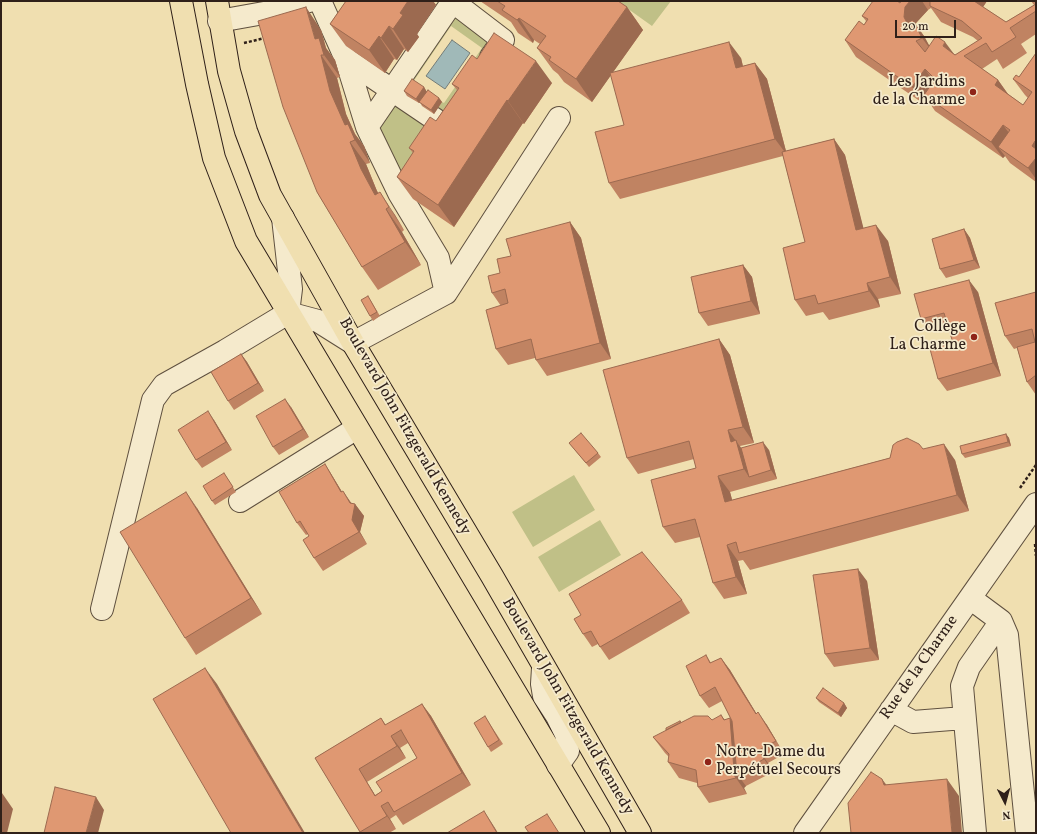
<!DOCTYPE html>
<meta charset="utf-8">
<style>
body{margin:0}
#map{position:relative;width:1037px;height:834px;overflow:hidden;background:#f0dfb0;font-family:Vollkorn,serif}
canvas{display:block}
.frame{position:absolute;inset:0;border:2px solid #2f2019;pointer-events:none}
.north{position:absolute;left:985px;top:782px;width:40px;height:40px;-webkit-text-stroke:3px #f5eacc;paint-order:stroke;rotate:174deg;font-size:11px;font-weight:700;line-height:16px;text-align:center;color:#2f2019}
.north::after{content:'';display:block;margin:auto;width:14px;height:18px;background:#2f2019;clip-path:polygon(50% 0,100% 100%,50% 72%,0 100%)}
.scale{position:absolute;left:895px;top:20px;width:61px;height:18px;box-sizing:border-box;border:2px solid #2f2019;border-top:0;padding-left:5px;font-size:12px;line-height:14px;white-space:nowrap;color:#2f2019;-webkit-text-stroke:3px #f5eacc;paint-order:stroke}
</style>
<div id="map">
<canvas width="1037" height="834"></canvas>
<div class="frame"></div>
<div class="north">N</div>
<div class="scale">20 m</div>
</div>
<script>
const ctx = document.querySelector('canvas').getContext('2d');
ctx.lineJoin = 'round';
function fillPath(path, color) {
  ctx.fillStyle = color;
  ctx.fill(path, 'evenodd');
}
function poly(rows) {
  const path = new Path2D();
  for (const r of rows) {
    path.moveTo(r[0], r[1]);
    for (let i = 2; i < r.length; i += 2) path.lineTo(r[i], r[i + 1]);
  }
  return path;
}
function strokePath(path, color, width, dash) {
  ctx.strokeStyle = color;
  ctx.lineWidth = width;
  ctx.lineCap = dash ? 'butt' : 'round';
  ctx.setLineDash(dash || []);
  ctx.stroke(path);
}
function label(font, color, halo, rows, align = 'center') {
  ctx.font = font + ' Vollkorn,serif';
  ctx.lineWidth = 3.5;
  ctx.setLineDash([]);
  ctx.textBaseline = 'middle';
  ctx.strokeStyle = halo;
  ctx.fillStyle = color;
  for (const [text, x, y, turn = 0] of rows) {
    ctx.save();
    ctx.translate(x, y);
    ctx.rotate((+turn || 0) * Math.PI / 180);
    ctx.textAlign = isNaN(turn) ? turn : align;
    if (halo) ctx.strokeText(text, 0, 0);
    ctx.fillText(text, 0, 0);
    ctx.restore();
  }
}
fillPath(poly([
 [617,1,671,1,652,26],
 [451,13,493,40,442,119,434,114,442,102,444,103,482,48,451,26,413,82,399,90],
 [396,97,438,126,400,177,377,129],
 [574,475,595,510,533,547,512,512],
 [600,520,621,555,559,592,538,557]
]), '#c0c087');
const water = poly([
 [452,40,470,53,445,89,426,76,452,40]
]);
fillPath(water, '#a0b9b8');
strokePath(water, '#737c78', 1);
const minor = poly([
 [320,1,346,59,367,127,399,193,438,258,446,293],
 [452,1,503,40,491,57],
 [219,21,275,11,309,1],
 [346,59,445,126],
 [367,127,453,1],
 [288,313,318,321,353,343,446,293,559,118],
 [240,501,357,428],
 [970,598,1001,621,1007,635,1027,833],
 [102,609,153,400,164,385,225,351,288,313,291,289,283,218],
 [543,668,542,684,544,696,557,716,566,734,568,751,558,765],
 [891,710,913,722,964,718],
 [805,833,1036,504],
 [975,833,962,686,969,667,1001,621]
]);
const major = poly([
 [181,1,197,84,214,158,246,241,599,833],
 [217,1,229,71,246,131,270,195,353,343,492,576,640,833]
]);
strokePath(minor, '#5f503f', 24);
strokePath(major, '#2f2019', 24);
strokePath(poly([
 [244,43,265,38],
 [1020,488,1036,465],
 [1035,544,1036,556]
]), '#2f2019', 2.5, [3, 2]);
strokePath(minor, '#f5eacc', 22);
strokePath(major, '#f0dfb0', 22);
fillPath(poly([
 [346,1,433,1,436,5,417,34,419,37,408,52,404,49,397,60,394,59,385,73,346,46,330,24],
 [480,1,618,1,627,7,643,30,613,72,741,58,743,66,755,63,767,79,786,151,834,139,845,155,863,228,888,241,901,294,878,299,880,307,829,320,823,312,806,316,795,300,805,242,783,156,620,199,609,183,624,125,611,75,592,102,564,82,558,74,553,70,537,48,540,44,534,40,533,43,518,33,511,22],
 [901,1,987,1,983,7,1006,22,1034,5,1031,1,1036,1,1036,34,1021,44,1027,53,1003,69,997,59,982,69,998,80,1008,94,1023,105,1028,98,1025,95,1013,79,1019,77,1036,53,1036,182,1010,163,1005,156,1003,158,935,111,927,99,924,104,856,57,845,40,864,25,866,21,862,16,900,3],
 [931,8,941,22,973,37,978,41,955,55,953,54,929,46,924,36,916,25,916,23,928,10],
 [321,30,326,48,335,60,340,77,337,78,346,114,355,134,364,146,370,163,366,164,377,191,395,215,404,230,402,232,421,265,378,290,362,267,317,192],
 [477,59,552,83,524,124,523,123,454,227,413,199,397,177,413,153,409,148,436,121,457,90,452,84],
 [424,87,426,91,439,98,442,102,434,114,422,106,420,102,419,103,407,96,404,91],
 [570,222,581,238,611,359,547,376,536,360,535,358,508,365,496,349,501,306,492,293,500,273,511,256],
 [964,229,970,238,980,268,946,278,940,269],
 [743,265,752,277,760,314,708,326,699,313],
 [978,292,1001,376,947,391,938,379,953,343,948,326,930,331,921,319],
 [1036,292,1036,395,1027,382,1017,348,1014,349,1005,336],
 [371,301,380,316,373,321,370,316],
 [719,339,730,355,754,443,740,446,741,448,769,450,777,479,730,492,732,500,923,449,955,460,969,511,750,570,743,560,738,561,747,594,724,599,713,583,700,537,675,543,663,527,696,468,694,459,638,474,627,458],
 [241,354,247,362,264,391,234,410,228,401],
 [291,407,309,437,279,455,273,447],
 [214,420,232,450,202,468,196,460],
 [1006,434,1009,438,1011,446,965,458,962,454],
 [569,443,598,453,601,457,589,467],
 [325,464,333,477,342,492,351,503,355,504,364,516,360,532,367,544,323,571,314,558,309,536,308,534,306,535,297,523],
 [224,473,236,492,215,505,212,501],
 [197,508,262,614,196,655,185,638],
 [867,581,879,660,834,667,825,654],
 [682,600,690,613,609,660,598,644,592,647,583,634,581,615],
 [706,655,711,663,721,658,730,670,756,713,767,725,784,754,768,763,773,772,746,786,744,788,747,794,709,803,698,787,697,783,679,778,668,762,669,757,665,753,653,737,712,720,725,720,730,718,732,721,722,701,709,708,700,696],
 [816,698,844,703,847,708,841,717,819,702],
 [422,704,431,716,471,785,403,825,396,815,390,819,396,829,389,833,361,833,315,758,381,718,386,725],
 [408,743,417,758,382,791,375,795,367,782,406,758,400,748],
 [488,721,503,744,491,752,488,747]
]), '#c08362');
fillPath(poly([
 [408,1,433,1,436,5,417,34,419,37,408,52,393,29,400,13],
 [910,1,922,1,928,10,916,23,916,25,924,36,934,54,922,38,907,23,904,17,905,7],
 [971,1,987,1,979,13],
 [306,7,321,30,326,48,335,60,340,77,324,55,315,39],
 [627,7,643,30,592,102,576,79],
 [519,18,534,40,533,43,517,20],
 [389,26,404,49,397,60,381,38],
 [379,36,394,59,385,73,369,50],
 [729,42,741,58,747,85,736,68],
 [945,42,957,58,943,46],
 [321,55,337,78,346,114,355,134,364,146,370,163,345,125,330,91],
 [536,61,552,83,524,124,508,101],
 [755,63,767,79,787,155,775,139],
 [925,69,936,85,924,95,927,99,924,104,912,87],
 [998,80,1010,97,995,85],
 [424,87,427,92,419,103,416,99],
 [439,98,442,102,434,114,431,110],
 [507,100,523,123,454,227,438,205],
 [1003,125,1015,141,998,147,1005,156,1003,158,991,142],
 [834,139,845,155,868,246,856,230],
 [1035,141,1036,143,1036,152,1032,146],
 [350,142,366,164,377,191,386,209,402,232,421,265,405,242,375,195,361,169],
 [1036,158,1036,179,1028,168],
 [380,192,395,215,404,230,389,207],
 [570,222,581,238,611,359,600,343],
 [876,225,888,241,901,294,890,277],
 [964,229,970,238,980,268,974,260],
 [743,265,752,277,760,314,751,301],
 [969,280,978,292,1001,376,993,363],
 [867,283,878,299,880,307,869,291],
 [719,339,730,355,754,443,743,427],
 [241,354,247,362,264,391,258,383],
 [285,399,291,407,309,437,303,429],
 [208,411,214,420,232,450,226,442],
 [728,430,747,456,749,477,744,469,731,442],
 [1006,434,1009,438,1011,446,1008,442],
 [763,442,769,450,777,479,771,470],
 [944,444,955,460,969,511,957,495],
 [325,464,333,477,350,505,341,492],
 [718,476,730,492,737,518,725,502],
 [343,491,352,504,355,504,364,516,360,532,367,544,359,532,352,520,350,503],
 [186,492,197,508,262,614,251,598],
 [727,545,738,561,747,594,736,577],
 [858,569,867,581,879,660,870,648],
 [721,658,730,670,764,726,756,714],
 [205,668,217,684,305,833,303,833],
 [844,703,847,708,841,717,838,713],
 [422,704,431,716,471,785,462,773],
 [758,712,767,725,784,754,776,741],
 [721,715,731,728,730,718,741,734,737,774,746,786,744,788,747,794,736,778,732,772],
 [391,736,400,748,406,758,397,746],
 [759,750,768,763,773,772,764,759],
 [359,769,383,808,375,796],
 [882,779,894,795,884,785],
 [947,779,959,796,962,833,952,833],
 [2,793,13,809,7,833,1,833,1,795],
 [96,797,104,810,98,833,86,833],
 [381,806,390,819,396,829,387,816],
 [484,811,495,828,498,833,497,833]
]), '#9c6a50');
const building = poly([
 [346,1,408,1,400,13,403,15,393,29,389,26,381,38,379,36,369,50,330,24,346,1],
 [497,1,618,1,627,7,576,79,549,60,551,57,537,48,546,36,519,18,517,20,502,10,505,6,497,1],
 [873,1,897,1,900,3,901,1,910,1,905,7,904,17,907,23,913,20,922,38,916,41,925,52,936,36,945,42,943,46,955,55,982,38,962,21,930,6,930,1,974,1,1006,22,1036,4,1036,11,1010,28,1016,37,992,52,986,43,964,56,998,80,995,85,1023,105,1032,92,1013,79,1016,75,1019,77,1036,53,1036,142,1035,141,1032,146,1036,149,1036,158,1028,168,998,147,1010,130,1003,125,991,142,924,95,935,79,925,69,912,87,845,40,859,21,864,25,868,19,862,16,873,1],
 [306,7,315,39,319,38,324,55,321,55,330,91,345,125,348,124,355,140,350,142,361,169,375,195,380,192,389,207,386,209,405,242,362,267,317,192,283,107,258,21,306,7],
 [494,33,536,61,508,101,507,100,438,205,397,177,414,151,409,148,430,117,436,121,459,88,452,84,472,55,477,59,494,33],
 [729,42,736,68,755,63,775,139,609,183,595,132,624,125,610,73,729,42],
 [412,79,424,87,416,99,404,91,412,79],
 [428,90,439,98,431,110,419,102,428,90],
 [834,139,856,230,876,225,890,277,867,283,869,291,818,304,815,295,795,300,783,248,805,242,782,152,834,139],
 [570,222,600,343,536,360,531,339,496,349,486,310,508,303,505,289,492,293,488,276,500,273,497,259,511,256,506,239,570,222],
 [964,229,974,260,940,269,932,239,964,229],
 [743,265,751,301,699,313,691,277,743,265],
 [969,280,993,363,938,379,930,349,953,343,944,313,921,319,914,294,969,280],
 [1036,292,1036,375,1027,382,1017,347,1035,342,1032,329,1005,336,995,303,1036,292],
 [368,296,377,312,370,316,361,300,368,296],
 [719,339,743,427,728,430,731,442,736,440,744,469,718,476,725,502,890,458,893,445,897,442,907,438,919,444,923,449,944,444,957,495,739,553,736,542,727,545,736,577,713,583,695,519,663,527,651,480,696,468,689,441,627,458,603,370,719,339],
 [241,354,258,383,228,401,211,372,241,354],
 [285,399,303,429,273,447,256,416,285,399],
 [208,411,226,442,196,460,178,430,208,411],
 [581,433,598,453,586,463,569,443,581,433],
 [1006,434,1008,442,962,454,960,446,1006,434],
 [763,442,771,470,749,477,741,448,763,442],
 [325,464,341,492,343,491,350,503,355,504,352,520,359,532,314,558,303,540,309,536,300,521,297,523,279,492,325,464],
 [224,473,233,487,212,501,203,486,224,473],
 [186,492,251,598,185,638,120,532,186,492],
 [642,552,682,600,600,647,591,631,583,634,574,619,581,615,569,594,642,552],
 [858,569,870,648,825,654,813,575,858,569],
 [706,655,710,663,721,658,756,714,758,712,776,741,759,750,764,759,737,774,732,721,715,687,700,696,686,666,706,655],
 [205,668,303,833,231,833,153,699,205,668],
 [823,688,844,703,838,713,816,698,823,688],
 [422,704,462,773,394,812,388,802,381,806,387,816,360,832,315,758,381,718,385,725,422,704],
 [401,730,417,758,376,782,382,791,375,796,359,769,397,746,391,736,401,730],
 [721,715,724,720,730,718,734,770,732,772,736,778,698,787,696,770,668,762,669,754,653,737,694,716,708,716,712,720,721,715],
 [485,716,499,740,488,747,474,723,485,716],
 [680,721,681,722,666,730,666,728,680,721],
 [871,772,882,779,884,785,947,779,952,833,851,833,848,803,871,772],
 [55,787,96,797,86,833,44,833,55,787],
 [484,811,497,833,447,833,484,811],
 [547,814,559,833,529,833,525,827,547,814]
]);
fillPath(building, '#df9872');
strokePath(building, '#9c6a50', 1);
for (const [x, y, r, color] of [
 [973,92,4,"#8f2418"],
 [974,337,4,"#8f2418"],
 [708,762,4,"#8f2418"]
]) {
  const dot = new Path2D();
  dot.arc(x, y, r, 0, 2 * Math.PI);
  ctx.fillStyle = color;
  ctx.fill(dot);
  strokePath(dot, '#f5eacc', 1.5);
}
label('16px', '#2f2019', '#f5eacc', [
 ["Les Jardins",965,83],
 ["de la Charme",965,101],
 ["Collège",966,328],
 ["La Charme",966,346],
 ["Notre-Dame du",716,753,"left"],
 ["Perpétuel Secours",716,771,"left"]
], 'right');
label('16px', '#2f2019', '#f5eacc', [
 ["Boulevard John Fitzgerald Kennedy",404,427,60],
 ["Rue de la Charme",920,668,-55],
 ["Boulevard John Fitzgerald Kennedy",567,707,60]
]);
</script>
